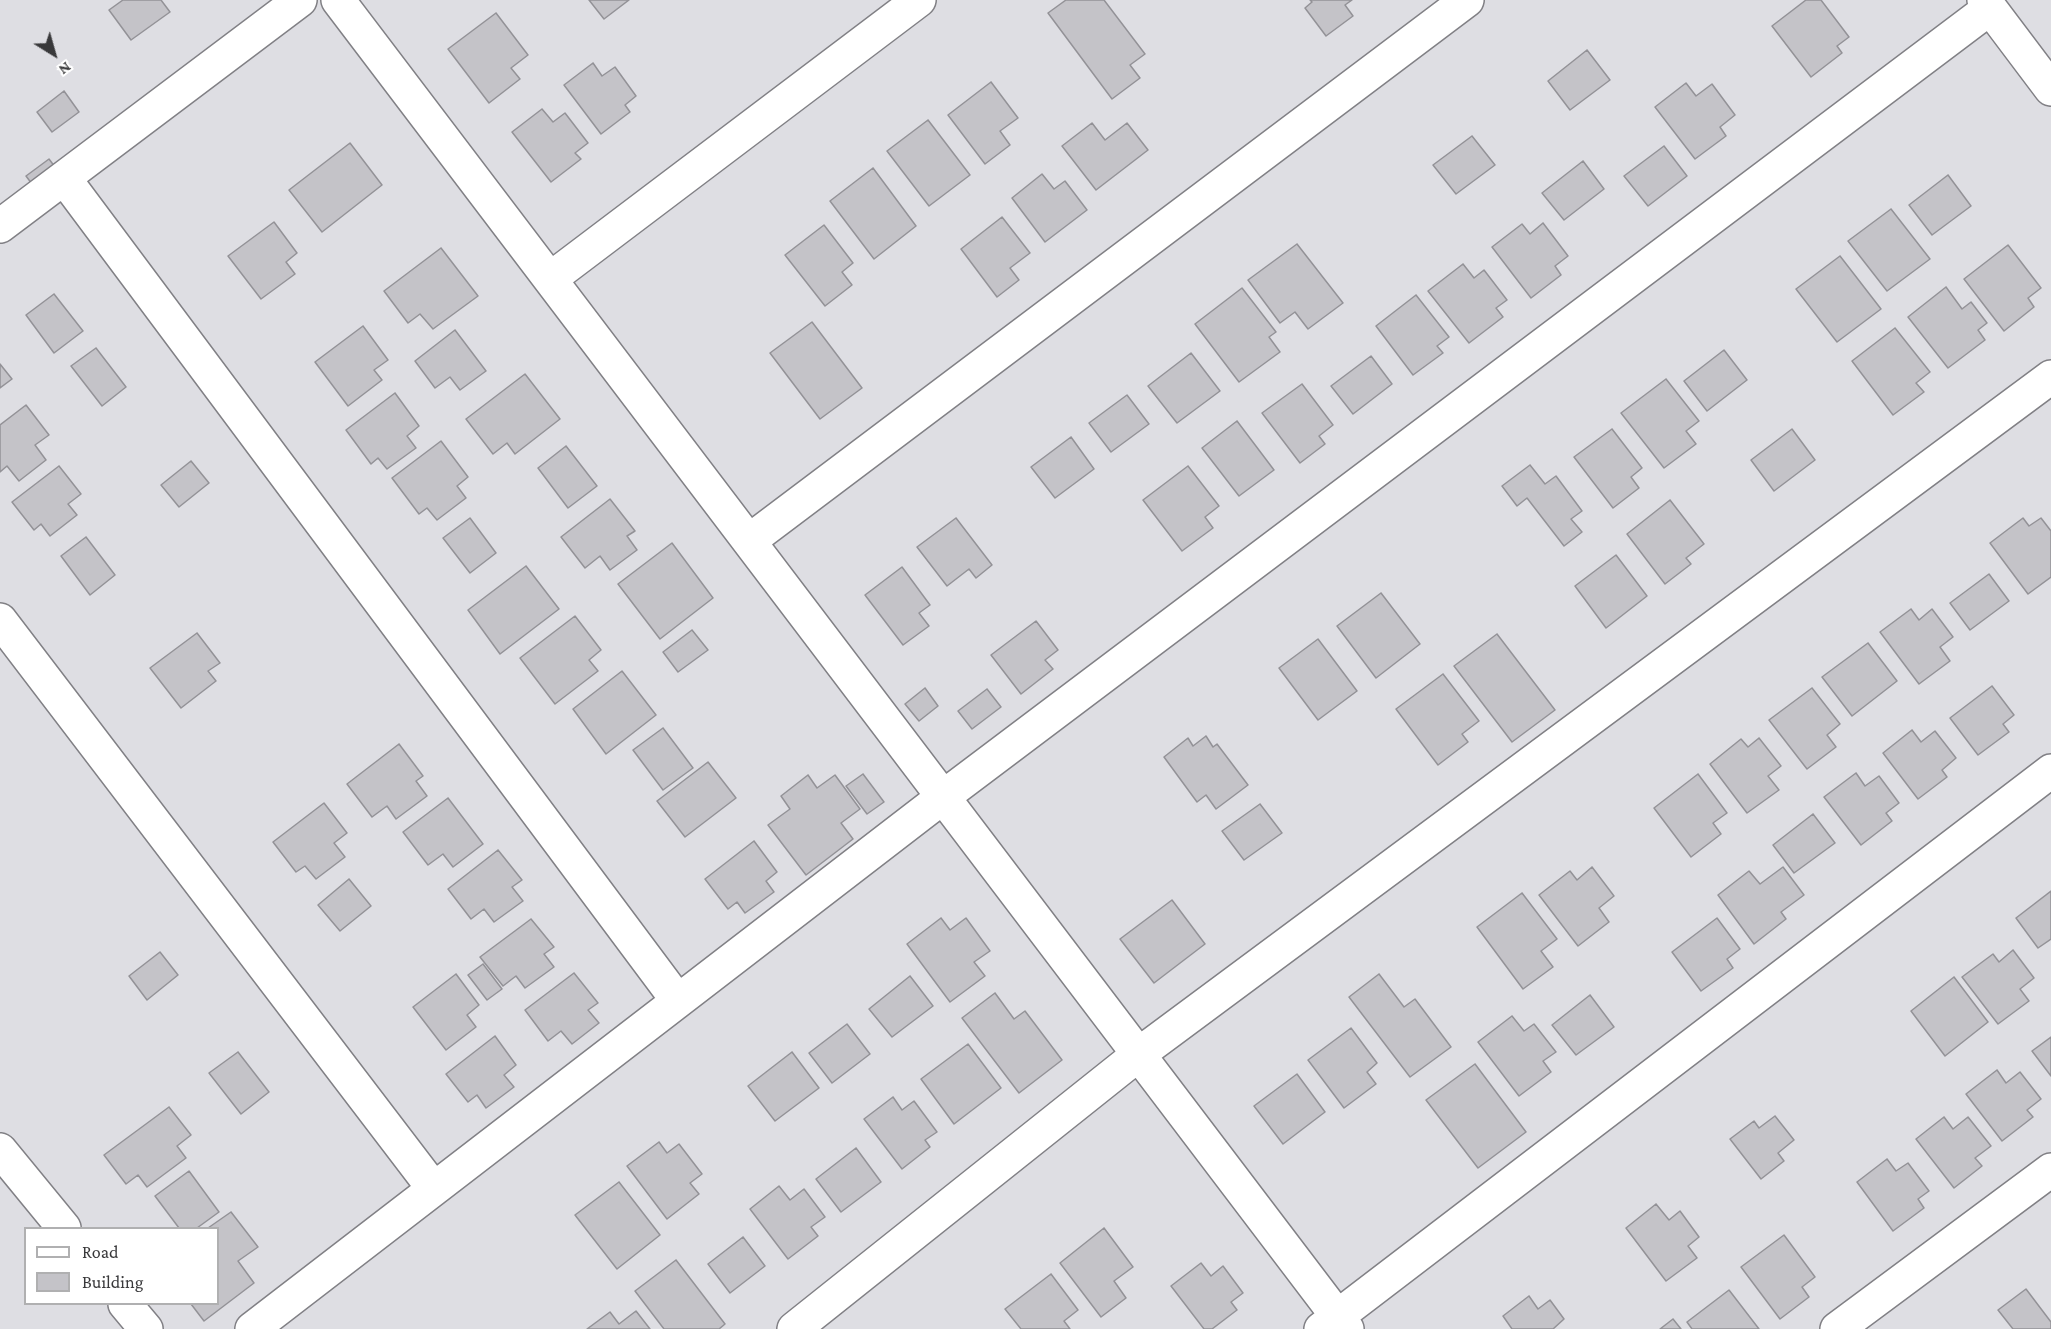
<!DOCTYPE html>
<style>
body{margin:0}
#map{position:relative;width:2051px;height:1329px;overflow:hidden;background:#dedee3;font-family:"Crimson Pro",serif}
canvas{display:block}
.legend{position:absolute;left:24px;top:1227px;width:195px;height:78px;box-sizing:border-box;background:#fff;border:2px solid #b0b0b1;margin:0;padding:8px 10px;list-style:none;font-size:18px;color:#39393b}
.legend li{display:flex;align-items:center;gap:12px;height:30px}
.legend b{width:30px;border:2px solid #b0b0b1}
.north{position:absolute;left:24px;top:24px;width:60px;height:60px;-webkit-text-stroke:4px #fff;paint-order:stroke;rotate:143deg;font-size:16px;font-weight:700;line-height:24px;text-align:center;color:#39393b}
.north::after{content:'';display:block;margin:auto;width:21px;height:27px;background:#39393b;clip-path:polygon(50% 0,100% 100%,50% 72%,0 100%)}
</style>
<div id="map">
<canvas width="2051" height="1329"></canvas>
<ul class="legend">
<li><b style="height:8px;background:#fff"></b>Road</li>
<li><b style="height:16px;background:#c4c3c8"></b>Building</li>
</ul>
<div class="north">N</div>
</div>
<script>
const ctx = document.querySelector('canvas').getContext('2d');
ctx.lineJoin = 'round';
function fillPath(path, color) {
  ctx.fillStyle = color;
  ctx.fill(path, 'evenodd');
}
function poly(rows) {
  const path = new Path2D();
  for (const r of rows) {
    path.moveTo(r[0], r[1]);
    for (let i = 2; i < r.length; i += 2) path.lineTo(r[i], r[i + 1]);
  }
  return path;
}
function strokePath(path, color, width, dash) {
  ctx.strokeStyle = color;
  ctx.lineWidth = width;
  ctx.lineCap = dash ? 'butt' : 'round';
  ctx.setLineDash(dash || []);
  ctx.stroke(path);
}
const building = poly([
 [123,0,161,0,170,12,131,40,109,10,123,0],
 [589,0,629,0,604,19,589,0],
 [1066,0,1104,0,1145,54,1130,65,1140,78,1112,99,1048,13,1066,0],
 [1310,0,1352,0,1345,5,1353,16,1326,36,1305,8,1312,2,1310,0],
 [1806,0,1821,0,1849,37,1837,46,1842,53,1811,77,1772,26,1806,0],
 [496,13,528,55,511,68,520,79,489,103,448,49,496,13],
 [1587,50,1610,80,1570,110,1548,81,1587,50],
 [593,63,602,76,615,67,636,96,625,105,630,112,601,134,564,85,593,63],
 [991,82,1018,118,1000,131,1010,145,985,164,948,115,991,82],
 [1686,83,1696,96,1712,84,1735,115,1720,127,1726,136,1695,159,1655,107,1686,83],
 [64,91,79,112,52,132,37,112,64,91],
 [542,109,553,122,565,113,588,143,575,153,581,159,551,182,512,132,542,109],
 [928,120,970,175,929,206,887,151,928,120],
 [1092,123,1105,140,1127,123,1148,150,1096,190,1062,146,1092,123],
 [1472,136,1495,165,1456,194,1433,165,1472,136],
 [350,143,382,185,322,232,289,190,350,143],
 [1664,146,1687,176,1648,206,1624,176,1664,146],
 [49,159,58,171,35,188,26,176,49,159],
 [1583,161,1604,189,1564,220,1542,193,1583,161],
 [873,168,916,226,874,259,830,201,873,168],
 [1042,174,1054,189,1065,181,1087,210,1045,242,1012,198,1042,174],
 [1948,175,1971,206,1932,235,1909,205,1948,175],
 [1891,209,1930,259,1887,291,1848,241,1891,209],
 [1002,217,1030,253,1010,268,1019,280,997,297,961,249,1002,217],
 [274,222,297,253,286,262,295,274,261,299,228,256,274,222],
 [1543,223,1568,256,1555,266,1561,275,1531,298,1492,247,1522,224,1530,234,1543,223],
 [824,225,853,263,842,272,852,285,825,306,785,255,824,225],
 [1297,244,1343,303,1308,329,1295,312,1280,323,1248,280,1297,244],
 [2008,245,2041,288,2028,298,2034,307,2004,331,1964,279,2008,245],
 [441,248,478,296,433,329,420,314,408,323,384,291,441,248],
 [1840,256,1881,309,1837,342,1796,289,1840,256],
 [1463,264,1474,278,1484,270,1507,300,1496,308,1503,317,1469,343,1428,291,1463,264],
 [1946,287,1962,309,1971,302,1987,323,1978,330,1985,340,1948,368,1908,317,1946,287],
 [1242,288,1276,332,1269,337,1280,352,1239,382,1195,324,1242,288],
 [54,294,83,331,54,353,26,315,54,294],
 [1416,295,1449,337,1437,346,1443,353,1413,375,1376,326,1416,295],
 [812,322,862,388,820,419,770,353,812,322],
 [363,326,388,360,374,370,382,380,348,406,315,362,363,326],
 [1895,328,1930,372,1916,383,1924,392,1893,415,1852,361,1895,328],
 [455,330,486,371,460,390,450,377,435,388,415,361,455,330],
 [96,348,126,387,102,406,71,366,96,348],
 [1724,350,1747,380,1707,411,1684,381,1724,350],
 [1191,353,1220,391,1177,423,1148,386,1191,353],
 [1371,356,1392,384,1353,414,1331,386,1371,356],
 [0,364,12,379,0,388,0,364],
 [525,374,560,419,515,454,507,443,493,454,466,419,525,374],
 [1666,379,1699,421,1686,431,1696,444,1664,468,1621,413,1666,379],
 [1302,384,1333,425,1319,436,1325,444,1300,463,1262,413,1302,384],
 [395,393,419,426,407,436,416,448,387,469,378,458,371,464,346,430,395,393],
 [1127,395,1149,424,1111,452,1089,423,1127,395],
 [26,405,49,435,35,445,46,460,19,481,7,466,0,472,0,425,26,405],
 [1237,421,1274,470,1239,496,1202,448,1237,421],
 [1612,429,1642,468,1631,477,1639,488,1613,508,1574,457,1612,429],
 [1792,429,1815,460,1774,491,1751,460,1792,429],
 [1071,437,1094,469,1055,498,1031,467,1071,437],
 [441,441,468,477,457,486,466,498,437,520,427,508,419,514,392,478,441,441],
 [566,446,597,486,568,508,538,468,566,446],
 [191,461,209,483,179,507,161,485,191,461],
 [1530,465,1545,484,1556,476,1582,511,1571,519,1582,532,1564,546,1527,498,1517,506,1502,486,1530,465],
 [59,466,81,494,68,504,77,515,50,536,41,524,34,530,12,502,59,466],
 [1188,466,1219,506,1205,517,1213,528,1182,551,1143,500,1188,466],
 [610,499,635,531,627,536,637,550,610,570,600,556,585,568,561,537,610,499],
 [1670,500,1704,544,1686,558,1691,564,1665,584,1627,534,1670,500],
 [470,518,496,553,470,573,443,538,470,518],
 [956,518,992,565,976,578,969,569,947,586,917,547,956,518],
 [2023,518,2029,526,2041,518,2051,531,2051,577,2028,594,1990,543,2023,518],
 [86,537,115,575,90,595,61,556,86,537],
 [672,543,713,598,660,639,618,584,672,543],
 [1616,555,1647,596,1606,628,1575,586,1616,555],
 [526,566,559,609,500,654,468,610,526,566],
 [902,567,930,605,919,613,929,626,903,645,865,595,902,567],
 [1989,574,2009,601,1970,630,1950,603,1989,574],
 [1381,593,1420,644,1376,678,1337,626,1381,593],
 [1911,609,1919,620,1932,609,1953,637,1940,647,1950,661,1919,684,1880,632,1911,609],
 [575,616,601,650,589,660,598,671,555,704,520,658,575,616],
 [1036,621,1058,650,1045,660,1053,669,1021,694,991,655,1036,621],
 [692,630,708,650,678,672,663,652,692,630],
 [197,633,220,663,208,671,216,681,181,708,150,668,197,633],
 [1497,634,1555,710,1512,742,1454,666,1497,634],
 [1318,639,1357,691,1318,720,1279,668,1318,639],
 [1868,643,1897,681,1852,716,1822,677,1868,643],
 [622,671,656,715,606,754,573,709,622,671],
 [1443,674,1479,721,1462,734,1468,742,1438,765,1396,709,1443,674],
 [1992,686,2014,715,2003,724,2009,732,1978,755,1950,718,1992,686],
 [925,688,938,706,919,721,905,704,925,688],
 [1812,688,1840,724,1827,735,1836,747,1807,769,1769,720,1812,688],
 [987,689,1001,707,972,729,958,711,987,689],
 [663,728,693,768,663,790,633,750,663,728],
 [1912,730,1921,742,1935,731,1956,758,1942,770,1947,777,1918,799,1883,753,1912,730],
 [1206,736,1213,747,1217,744,1248,785,1216,809,1206,795,1197,802,1164,757,1188,738,1193,746,1206,736],
 [1759,738,1781,766,1768,776,1779,790,1747,813,1710,764,1741,739,1748,747,1759,738],
 [399,744,423,776,416,781,427,796,396,819,387,806,372,817,347,784,399,744],
 [708,762,736,798,685,837,657,801,708,762],
 [1856,773,1865,786,1879,776,1899,803,1886,813,1892,821,1861,845,1824,797,1856,773],
 [863,774,884,802,867,814,846,786,863,774],
 [1698,774,1727,813,1713,823,1721,834,1691,857,1654,808,1698,774],
 [808,775,817,788,835,775,860,809,841,823,853,839,806,875,768,825,790,809,781,796,808,775],
 [448,798,483,844,453,867,443,854,428,865,403,832,448,798],
 [324,803,347,833,334,843,345,857,316,879,305,866,296,872,273,842,324,803],
 [1260,804,1282,833,1244,860,1222,831,1260,804],
 [1813,814,1835,843,1794,873,1773,845,1813,814],
 [754,841,777,872,766,881,774,892,745,913,737,902,728,909,705,879,754,841],
 [498,850,522,880,512,887,523,901,494,922,484,909,471,919,448,889,498,850],
 [1592,867,1614,896,1599,908,1609,922,1578,946,1539,895,1570,871,1577,880,1592,867],
 [1783,867,1804,895,1781,912,1786,919,1754,944,1718,895,1749,871,1760,884,1783,867],
 [349,879,371,906,340,931,318,905,349,879],
 [2051,891,2051,939,2038,948,2016,918,2051,891],
 [1522,893,1557,939,1541,951,1553,967,1523,989,1477,927,1522,893],
 [1172,900,1205,944,1154,983,1120,939,1172,900],
 [941,918,950,930,966,918,990,951,974,962,985,976,950,1002,907,944,941,918],
 [1717,918,1740,949,1727,959,1733,968,1701,991,1672,952,1717,918],
 [531,919,554,947,544,954,554,967,525,988,516,976,503,986,480,957,531,919],
 [2013,950,2034,978,2020,989,2029,1001,1998,1024,1962,977,1993,954,1999,962,2013,950],
 [160,952,178,975,147,1000,129,976,160,952],
 [483,964,502,989,487,1000,468,975,483,964],
 [574,973,598,1003,588,1010,599,1023,572,1044,561,1031,548,1041,525,1010,574,973],
 [456,974,479,1005,467,1015,476,1027,446,1050,413,1007,456,974],
 [1379,974,1404,1007,1415,999,1451,1047,1410,1077,1349,997,1379,974],
 [910,976,933,1006,892,1037,869,1009,910,976],
 [1954,977,1988,1022,1945,1056,1911,1011,1954,977],
 [995,993,1014,1019,1025,1011,1062,1060,1019,1093,962,1018,995,993],
 [1590,995,1614,1027,1576,1055,1552,1025,1590,995],
 [1512,1016,1524,1031,1534,1024,1556,1052,1543,1061,1551,1072,1519,1096,1478,1042,1512,1016],
 [847,1024,870,1054,832,1083,809,1053,847,1024],
 [1351,1028,1377,1063,1367,1072,1376,1084,1344,1108,1308,1060,1351,1028],
 [495,1036,516,1065,504,1075,514,1087,486,1108,477,1095,468,1102,446,1074,495,1036],
 [2051,1037,2051,1076,2032,1051,2051,1037],
 [968,1044,1001,1088,954,1124,921,1079,968,1044],
 [238,1052,269,1092,241,1114,209,1073,238,1052],
 [792,1052,819,1088,775,1121,748,1086,792,1052],
 [1475,1064,1526,1132,1478,1168,1426,1100,1475,1064],
 [1997,1070,2006,1083,2020,1072,2041,1099,2027,1110,2033,1117,2002,1141,1966,1094,1997,1070],
 [1297,1074,1325,1112,1283,1144,1254,1106,1297,1074],
 [893,1097,902,1110,914,1101,937,1132,925,1140,930,1147,902,1169,864,1119,893,1097],
 [169,1107,191,1135,177,1146,186,1158,147,1187,138,1175,126,1184,104,1155,169,1107],
 [1775,1116,1794,1140,1778,1153,1784,1161,1761,1179,1730,1139,1754,1121,1759,1128,1775,1116],
 [1944,1117,1953,1129,1968,1117,1991,1146,1975,1158,1982,1166,1954,1188,1916,1139,1944,1117],
 [659,1142,667,1153,679,1144,702,1174,690,1183,699,1194,667,1219,627,1166,659,1142],
 [856,1148,881,1182,841,1212,816,1179,856,1148],
 [1887,1159,1896,1171,1908,1163,1929,1191,1918,1199,1924,1208,1893,1231,1857,1182,1887,1159],
 [189,1171,219,1212,197,1228,179,1228,155,1196,189,1171],
 [619,1182,660,1235,617,1269,575,1215,619,1182],
 [779,1186,790,1200,804,1189,825,1217,811,1227,818,1236,788,1259,750,1209,779,1186],
 [1656,1204,1669,1220,1680,1211,1699,1237,1688,1246,1697,1258,1666,1281,1626,1228,1656,1204],
 [231,1212,258,1247,238,1261,254,1283,204,1321,191,1304,218,1304,218,1228,208,1228,231,1212],
 [1104,1228,1133,1267,1114,1281,1126,1298,1101,1317,1060,1263,1104,1228],
 [1784,1235,1815,1277,1802,1287,1809,1297,1780,1319,1741,1267,1784,1235],
 [743,1237,765,1266,730,1293,708,1264,743,1237],
 [676,1260,725,1324,719,1329,664,1329,635,1291,676,1260],
 [1201,1263,1211,1276,1223,1266,1243,1293,1231,1302,1237,1310,1212,1329,1204,1329,1171,1286,1201,1263],
 [1051,1274,1078,1310,1064,1321,1070,1329,1021,1329,1005,1309,1051,1274],
 [2026,1289,2051,1322,2051,1329,2013,1329,1998,1310,2026,1289],
 [1729,1290,1759,1329,1692,1329,1687,1322,1729,1290],
 [1529,1296,1538,1309,1550,1300,1564,1319,1553,1329,1512,1329,1503,1316,1529,1296],
 [636,1311,650,1329,587,1329,610,1312,619,1324,636,1311],
 [1673,1319,1681,1329,1660,1329,1673,1319]
]);
fillPath(building, '#c4c3c8');
strokePath(building, '#939297', 1.5);
const minor = poly([
 [338,0,1347,1329],
 [1984,0,2051,89],
 [64,178,678,1001],
 [0,226,300,0],
 [550,279,919,0],
 [749,541,1467,0],
 [0,620,434,1189],
 [0,1150,64,1228],
 [125,1304,146,1329],
 [252,1329,943,797,1990,8],
 [794,1329,1139,1054,2051,377],
 [1321,1329,2051,771],
 [1837,1329,2051,1170]
]);
strokePath(minor, '#818085', 36);
strokePath(minor, '#fff', 33);
</script>
